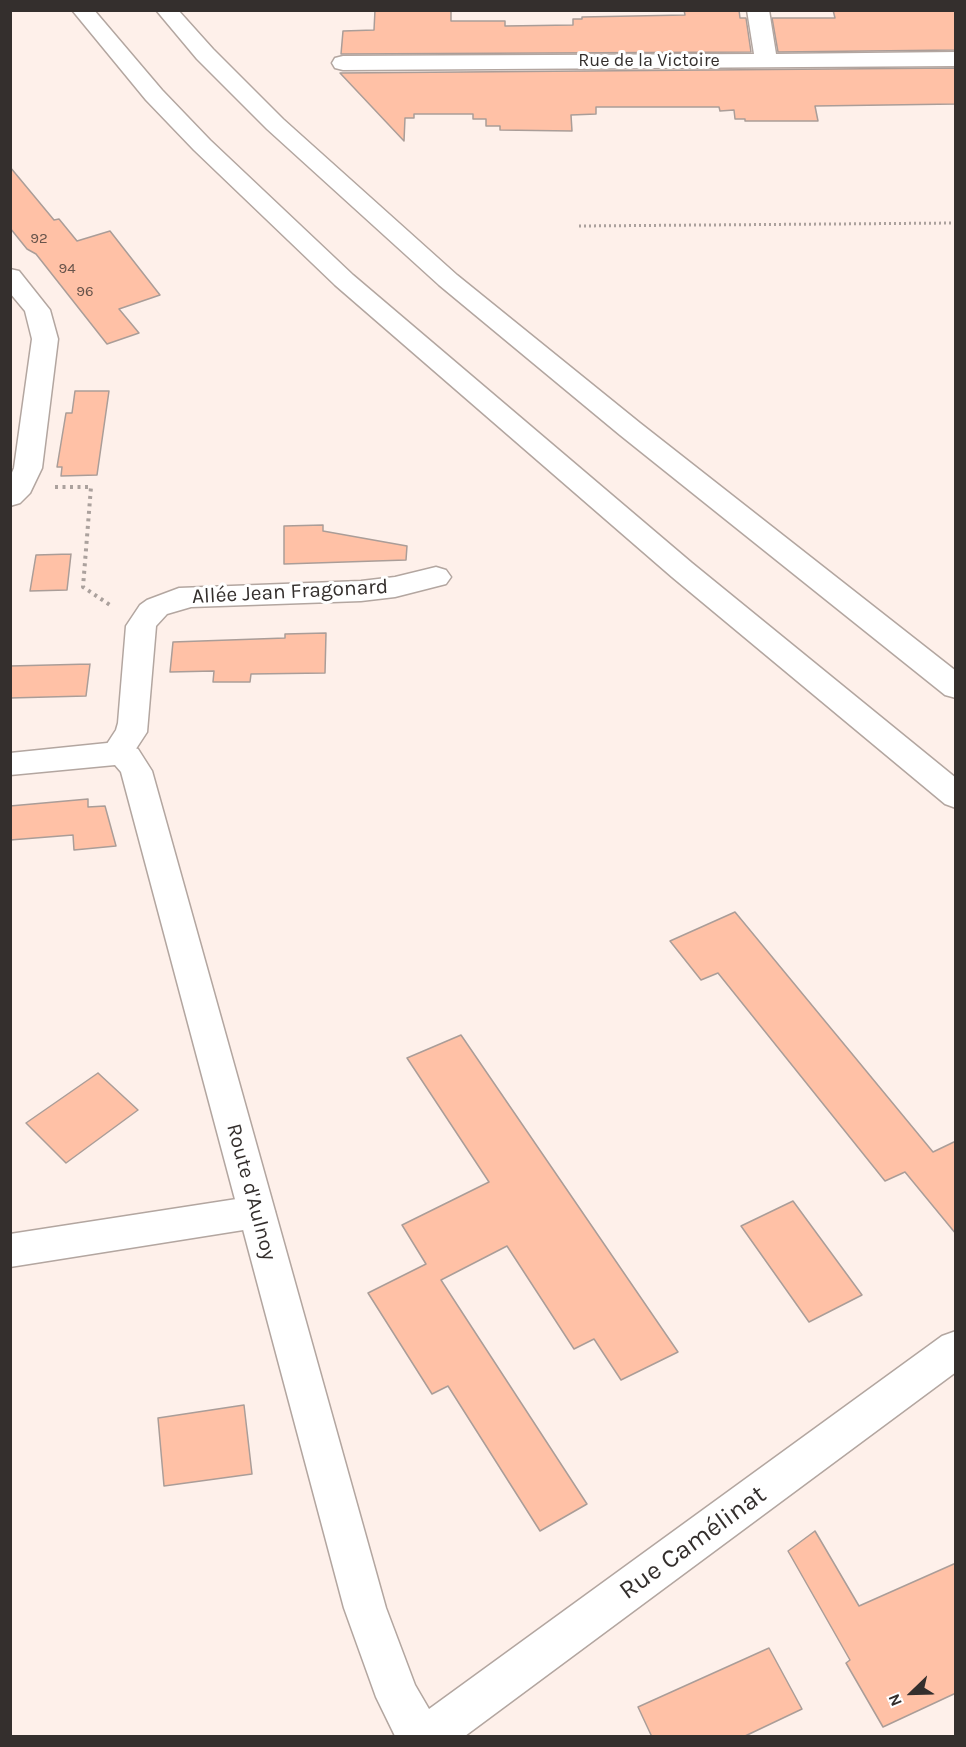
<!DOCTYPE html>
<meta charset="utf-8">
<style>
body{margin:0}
#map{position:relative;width:966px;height:1747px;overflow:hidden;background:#fef0ea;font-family:Karla,sans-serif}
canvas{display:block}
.frame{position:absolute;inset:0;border:12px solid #342f2d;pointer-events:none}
.north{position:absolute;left:882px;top:1663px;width:60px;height:60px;-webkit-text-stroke:4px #fff;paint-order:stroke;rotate:247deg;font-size:16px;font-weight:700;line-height:24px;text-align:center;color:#342f2d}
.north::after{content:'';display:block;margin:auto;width:21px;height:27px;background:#342f2d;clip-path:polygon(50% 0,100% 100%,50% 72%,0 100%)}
</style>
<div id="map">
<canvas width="966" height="1747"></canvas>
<div class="frame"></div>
<div class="north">N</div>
</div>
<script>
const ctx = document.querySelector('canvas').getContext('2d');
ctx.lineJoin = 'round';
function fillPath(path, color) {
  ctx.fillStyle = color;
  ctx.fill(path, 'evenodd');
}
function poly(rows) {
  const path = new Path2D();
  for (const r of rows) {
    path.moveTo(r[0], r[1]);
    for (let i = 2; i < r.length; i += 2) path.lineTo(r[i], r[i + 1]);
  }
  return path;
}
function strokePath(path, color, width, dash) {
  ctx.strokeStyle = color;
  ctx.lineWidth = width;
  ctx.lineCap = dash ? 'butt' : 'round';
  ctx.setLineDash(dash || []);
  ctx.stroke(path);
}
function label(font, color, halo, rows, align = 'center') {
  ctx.font = font + ' Karla,sans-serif';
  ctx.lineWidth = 6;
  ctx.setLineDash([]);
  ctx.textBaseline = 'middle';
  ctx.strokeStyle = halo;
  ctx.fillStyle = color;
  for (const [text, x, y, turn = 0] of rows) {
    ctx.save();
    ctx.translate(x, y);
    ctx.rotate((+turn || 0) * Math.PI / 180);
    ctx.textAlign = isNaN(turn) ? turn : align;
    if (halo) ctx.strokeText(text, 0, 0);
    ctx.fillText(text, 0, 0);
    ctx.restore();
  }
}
const building = poly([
 [375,10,451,10,451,21,505,21,505,26,573,25,573,19,582,19,582,17,685,15,684,10,739,10,740,18,746,18,751,52,341,54,343,31,374,30,375,10],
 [833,10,956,11,956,50,778,52,772,18,835,18,833,10],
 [956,68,956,104,815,106,818,121,745,121,745,119,735,119,734,110,720,111,719,107,596,107,596,114,571,115,572,131,500,130,500,126,486,126,486,119,473,119,473,114,414,114,414,118,405,118,404,141,340,73,956,68],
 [10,167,54,220,59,219,77,241,110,231,160,295,119,309,139,333,107,344,36,254,27,249,10,228,10,167],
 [75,391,109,391,97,475,61,476,62,467,57,467,66,413,72,413,75,391],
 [323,525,323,531,407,546,406,560,284,564,284,526,323,525],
 [71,554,67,590,30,591,36,555,71,554],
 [326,633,325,673,251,674,250,682,213,682,214,671,170,672,173,642,285,638,285,634,326,633],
 [90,664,86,696,10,698,10,666,90,664],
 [88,799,88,807,105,806,116,846,74,850,73,835,10,840,10,806,88,799],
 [735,912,933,1152,956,1141,956,1234,905,1172,885,1181,718,973,701,980,670,941,735,912],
 [461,1035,678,1352,621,1380,594,1339,574,1349,507,1246,441,1280,587,1504,540,1531,448,1386,432,1394,368,1293,426,1264,402,1225,489,1182,407,1058,461,1035],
 [98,1073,138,1110,66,1163,26,1123,98,1073],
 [793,1201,862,1295,809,1322,741,1226,793,1201],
 [244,1405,252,1474,164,1486,158,1418,244,1405],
 [815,1531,859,1606,956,1563,956,1693,883,1727,846,1663,850,1660,788,1551,815,1531],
 [769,1648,802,1709,743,1737,652,1737,638,1707,769,1648]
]);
fillPath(building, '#ffc1a6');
strokePath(building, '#aa9d98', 1.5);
const minor = poly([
 [747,10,769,10,776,54,956,52,956,66,343,70,335,68,332,63,335,58,343,56,754,54,747,10],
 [10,269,19,271,50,310,58,339,42,468,30,493,20,503,10,506,10,477,14,468,32,339,25,311,10,293,10,269],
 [436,567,446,570,451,577,446,584,395,597,361,601,191,607,167,614,156,626,147,732,128,761,117,764,106,761,101,753,116,730,118,723,126,626,140,605,147,600,179,588,361,581,395,577,436,567],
 [256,1196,269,1201,275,1212,269,1223,256,1228,10,1267,10,1234,256,1196]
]);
const tertiary = poly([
 [117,742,138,749,152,771,386,1608,415,1685,429,1709,942,1336,956,1331,956,1372,465,1736,395,1736,376,1697,344,1608,121,772,115,765,10,775,10,753,117,742]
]);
const motorway = poly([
 [72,10,94,10,162,90,210,140,353,275,692,563,956,778,956,808,945,804,672,577,335,285,194,150,146,100,72,10],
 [156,10,178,10,213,49,283,119,457,275,640,423,956,671,956,698,945,695,620,435,439,285,267,129,197,59,156,10]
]);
strokePath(minor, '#b3a6a0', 3);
strokePath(tertiary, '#b3a6a0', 3);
strokePath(motorway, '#b3a6a0', 3);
strokePath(poly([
 [579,226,956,223]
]), '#aba19d', 3, [2, 3]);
strokePath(poly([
 [55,487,91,487,83,587,113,607]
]), '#aba19d', 4, [3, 4.5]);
fillPath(minor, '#fff');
fillPath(tertiary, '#fff');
fillPath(motorway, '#fff');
label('15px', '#67544b', null, [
 ["92",39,239],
 ["94",67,269],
 ["96",85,292]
]);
label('18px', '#342f2d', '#fff', [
 ["Rue de la Victoire",649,61]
]);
label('21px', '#342f2d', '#fff', [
 ["Allée Jean Fragonard",290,592,-3],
 ["Route d'Aulnoy",251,1192,75]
]);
label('26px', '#342f2d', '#fff', [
 ["Rue Camélinat",693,1543,-36]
]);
</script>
